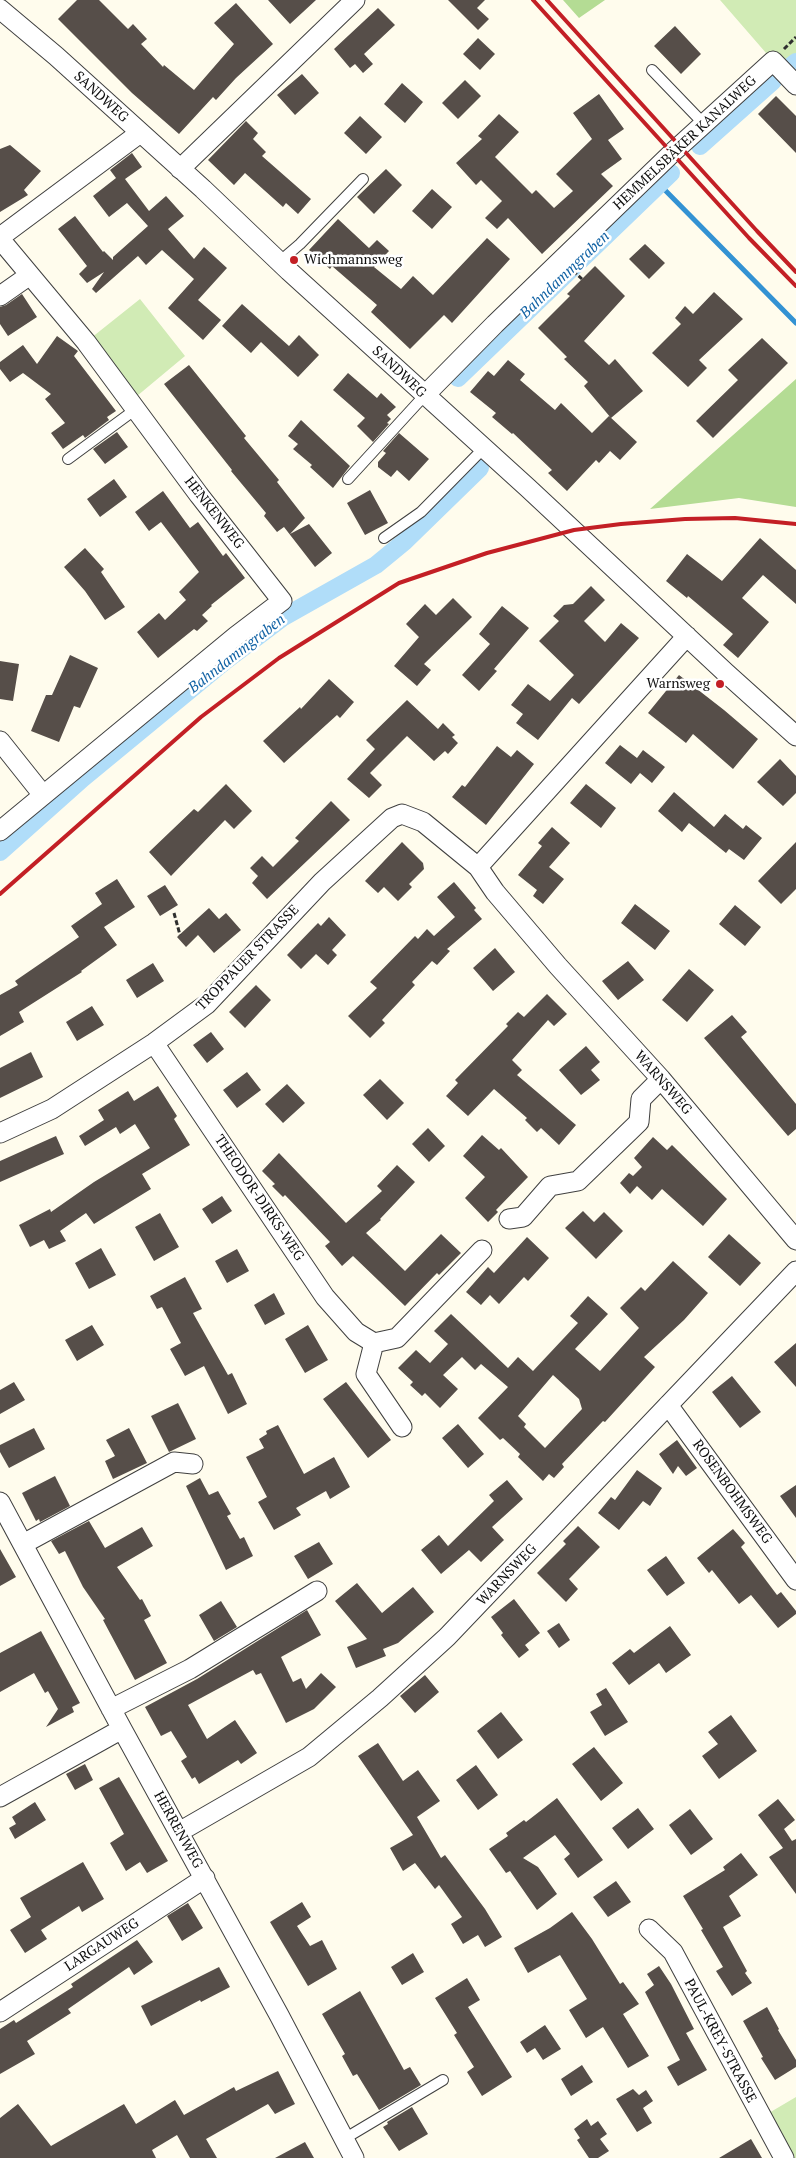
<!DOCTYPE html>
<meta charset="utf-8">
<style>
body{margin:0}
canvas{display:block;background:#fffced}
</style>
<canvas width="796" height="2158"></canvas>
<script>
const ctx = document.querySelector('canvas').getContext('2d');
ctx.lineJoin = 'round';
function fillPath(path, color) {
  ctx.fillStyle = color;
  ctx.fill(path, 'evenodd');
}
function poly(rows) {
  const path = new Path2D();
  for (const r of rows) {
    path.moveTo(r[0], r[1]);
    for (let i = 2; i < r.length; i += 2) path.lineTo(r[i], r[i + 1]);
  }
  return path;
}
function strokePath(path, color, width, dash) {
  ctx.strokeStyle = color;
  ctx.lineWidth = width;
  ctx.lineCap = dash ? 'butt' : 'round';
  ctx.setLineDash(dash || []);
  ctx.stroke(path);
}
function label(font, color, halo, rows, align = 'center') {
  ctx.font = font + ' "PT Serif",serif';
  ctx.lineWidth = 5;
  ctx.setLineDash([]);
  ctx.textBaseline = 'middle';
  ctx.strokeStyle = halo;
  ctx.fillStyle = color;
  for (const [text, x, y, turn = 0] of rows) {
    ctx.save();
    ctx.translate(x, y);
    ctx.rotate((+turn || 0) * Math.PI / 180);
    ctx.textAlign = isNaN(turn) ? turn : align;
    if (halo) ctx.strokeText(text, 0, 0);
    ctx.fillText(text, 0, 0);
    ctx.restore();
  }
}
fillPath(poly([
 [720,0,796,0,796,85,773,61],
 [140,299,185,356,131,401,86,342],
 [796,2097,796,2158,777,2158,757,2120]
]), '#d1ebb5');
fillPath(poly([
 [563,0,605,0,579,18],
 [796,379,796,507,739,498,650,509]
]), '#b4dc94');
strokePath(poly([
 [659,184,796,323]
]), '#3392d3', 5);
strokePath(poly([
 [790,67,796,62],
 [700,146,773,81],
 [458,378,671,173],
 [0,852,83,778,225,661,282,618,376,565,404,542,480,468]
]), '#b0ddf9', 18);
fillPath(poly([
 [77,0,99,0,128,29,133,24,147,39,141,44,163,67,164,65,194,90,234,44,214,23,236,3,273,44,236,78,216,100,213,97,179,134,132,93,58,19],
 [268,0,316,0,290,24],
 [448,0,485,0,477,8,489,19,478,30],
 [378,8,395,25,364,54,373,64,363,73,355,64,350,68,334,49],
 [675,26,701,54,681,74,654,46],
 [478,38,495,54,480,70,463,54],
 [302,74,319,93,295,115,277,95],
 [465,80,481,96,458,119,442,103],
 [402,83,423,102,405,123,384,104],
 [599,94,624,129,608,140,622,159,601,174,613,186,542,254,508,218,497,229,485,218,502,201,481,180,476,185,456,163,482,139,478,136,499,114,519,132,495,157,532,194,536,190,554,208,573,191,556,174,592,139,573,113],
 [776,96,796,116,796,153,758,114],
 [360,116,382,137,366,154,344,133],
 [246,121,258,133,253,139,266,152,262,156,311,199,298,214,286,203,283,207,245,173,234,185,208,160],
 [10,145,41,171,24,190,28,195,0,212,0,149],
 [132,153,142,167,125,179,149,211,166,196,184,216,168,229,194,259,204,247,227,268,198,300,221,320,203,340,168,308,194,279,162,250,146,265,138,256,96,293,92,289,104,272,87,283,79,274,87,266,58,229,75,216,103,252,104,251,113,260,113,257,148,226,127,203,109,217,93,196,116,178,110,170],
 [386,169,402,185,374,214,357,197],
 [432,189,452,207,432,229,412,211],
 [338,219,369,248,377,240,389,251,374,267,401,289,413,276,433,295,487,238,510,259,452,323,444,315,410,349,371,312,377,305,332,266,330,269,309,250],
 [645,244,665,263,649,279,629,259],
 [595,266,625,296,584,341,609,365,615,359,643,391,611,418,584,386,588,382,564,359,567,357,538,328,570,296,567,294],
 [714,292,743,319,699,360,707,368,688,387,652,353,681,324,675,318,685,306,693,314],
 [22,294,37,317,8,336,0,324,0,307,6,305],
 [242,304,289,346,299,335,319,355,298,377,261,342,251,353,222,326],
 [57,336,78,351,74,356,116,411,107,417,109,420,85,438,83,435,63,449,51,433,65,423,45,399,51,394,23,373,10,382,0,369,0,362,23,345,37,364],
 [762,338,788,363,713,438,696,421,738,380,728,370],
 [508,360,525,374,520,380,555,410,561,403,592,433,609,416,637,442,620,460,610,451,599,463,596,460,567,491,548,473,552,470,513,433,512,434,492,417,496,413,470,392,488,371,494,376],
 [189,365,246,436,244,438,279,480,277,482,305,518,290,534,309,524,332,553,315,567,284,527,277,532,264,516,266,513,231,471,232,470,164,384],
 [348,373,377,398,381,393,396,407,387,415,391,419,387,423,389,424,373,442,357,426,365,418,333,390],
 [301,420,350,466,333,488,310,467,312,465,293,449,298,444,288,436],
 [117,432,128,447,105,464,93,449],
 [399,433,429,459,409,481,397,470,391,477,378,467,378,462,386,453,383,451],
 [114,479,127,497,100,517,87,499],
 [370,490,388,523,365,535,347,503],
 [163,491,190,528,198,522,223,556,226,553,245,578,211,605,212,606,202,615,208,621,197,631,194,629,158,658,137,632,159,613,165,620,186,600,179,592,199,572,161,522,149,531,135,512],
 [760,538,796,570,796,604,763,575,742,598,769,622,738,658,723,645,733,634,688,596,687,598,666,581,687,554,722,581],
 [85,548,104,569,101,572,125,607,105,620,85,591,64,567],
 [591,586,605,600,584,621,605,642,621,623,639,638,579,704,572,698,538,740,516,723,523,714,511,705,528,684,550,701,574,675,539,641,559,621,553,616,564,605,573,604],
 [453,598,472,617,424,664,431,670,417,686,394,666,419,637,406,624,425,604,436,615],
 [502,606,529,628,494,669,497,671,479,691,462,675,490,644,479,634],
 [70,655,98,668,80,708,74,706,59,742,31,731,46,695,52,695],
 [0,661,19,664,13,701,0,699],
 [679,675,724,710,758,739,733,769,693,734,686,743,648,713],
 [329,679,354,702,340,718,337,715,284,763,263,741,300,707,301,709],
 [407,700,438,729,443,723,455,735,452,737,458,743,448,754,445,751,434,761,407,736,370,773,382,785,369,798,347,779,375,749,366,740],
 [620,745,637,758,643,750,665,767,652,783,640,773,631,784,605,763],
 [497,746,511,757,517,750,534,764,486,825,452,797,462,785,465,787],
 [780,759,796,776,796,793,783,806,757,782],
 [226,784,252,811,234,829,225,820,171,876,149,852,194,809,198,812],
 [586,784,616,808,601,828,570,803],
 [674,792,714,827,725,814,743,829,746,825,762,838,744,860,729,849,726,853,689,823,682,832,658,811],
 [331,801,350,820,267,899,252,883,258,876,250,868,262,856,273,867,299,841,295,838],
 [552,827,570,843,549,867,564,879,543,904,533,896,537,890,518,875,542,846,538,843],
 [402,842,423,863,424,869,409,884,412,887,398,901,384,887,378,893,365,881],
 [796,842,796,889,781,904,758,881],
 [117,879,135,907,104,927,117,945,81,971,82,972,19,1012,24,1022,0,1036,0,995,18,985,15,981,79,937,71,926,102,904,95,893],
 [454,882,476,908,474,910,482,919,447,949,450,951,437,965,432,961,412,982,415,985,382,1020,385,1023,370,1038,348,1016,377,988,370,982,415,936,418,939,427,929,434,936,455,917,437,897],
 [165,885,178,905,160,916,147,896],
 [635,904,670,931,655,950,621,923],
 [735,905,761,927,745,946,719,924],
 [209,908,219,919,226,913,241,930,214,953,198,935,186,947,177,937],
 [329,917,346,935,332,950,337,955,328,965,316,954,301,969,287,955,318,923,321,926],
 [495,948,515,972,493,991,473,968],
 [628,961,644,980,618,1000,602,981],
 [153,963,164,981,137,998,126,980],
 [689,969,714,990,687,1022,662,1000],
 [256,985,271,1000,245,1028,229,1012],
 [547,994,567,1014,554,1026,548,1020,512,1060,522,1070,517,1075,576,1125,559,1145,541,1128,537,1132,525,1120,527,1118,494,1089,468,1116,446,1096,458,1083,455,1080,508,1026,506,1024,518,1012,524,1017],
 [92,1006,104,1025,77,1041,66,1022],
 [732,1015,747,1032,741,1037,796,1104,796,1129,788,1136,704,1038],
 [211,1032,224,1049,207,1063,193,1045],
 [586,1046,600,1062,591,1070,600,1080,581,1095,559,1070],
 [31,1052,43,1077,0,1098,0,1068],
 [247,1072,261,1090,237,1108,223,1090],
 [380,1079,404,1103,387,1120,363,1095],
 [287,1084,305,1103,283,1123,265,1104],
 [158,1086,177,1116,174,1119,190,1145,142,1174,151,1189,94,1224,86,1213,60,1231,66,1241,49,1249,44,1240,30,1247,19,1225,50,1209,51,1212,94,1182,150,1148,135,1124,120,1134,116,1127,85,1146,79,1136,104,1120,98,1110,128,1091,134,1101],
 [428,1128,445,1146,429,1162,412,1144],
 [482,1135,499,1150,501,1148,528,1177,496,1210,498,1212,488,1222,465,1198,485,1177,463,1156],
 [56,1136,64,1154,0,1182,0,1161],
 [653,1137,667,1150,672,1145,727,1199,703,1226,662,1189,652,1200,637,1186,630,1194,620,1183,629,1173,633,1176,642,1167,634,1158],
 [279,1153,346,1223,382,1191,377,1186,397,1165,415,1182,380,1219,381,1220,366,1233,405,1271,441,1234,461,1253,439,1275,437,1273,405,1306,353,1256,342,1266,325,1246,330,1242,285,1195,283,1197,272,1186,275,1184,262,1171],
 [222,1196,232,1211,212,1224,202,1209],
 [583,1211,594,1222,604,1212,623,1231,596,1259,565,1228],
 [160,1213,179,1247,154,1261,135,1227],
 [729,1234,761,1263,740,1286,708,1257],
 [527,1237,549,1258,528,1281,524,1277,499,1304,490,1295,481,1305,466,1292,488,1267,494,1273],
 [101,1248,116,1275,89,1289,75,1263],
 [237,1249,249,1271,227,1283,215,1261],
 [673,1261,708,1293,684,1320,644,1357,655,1367,605,1422,603,1421,562,1464,564,1467,554,1478,549,1474,543,1481,518,1457,520,1454,503,1438,500,1440,478,1418,508,1387,481,1364,475,1370,462,1357,443,1375,458,1389,440,1408,425,1393,422,1396,410,1385,413,1382,398,1368,416,1350,430,1363,448,1344,434,1331,451,1314,508,1368,518,1357,533,1371,578,1323,570,1316,588,1296,608,1314,575,1349,600,1371,639,1328,620,1308,641,1287,645,1291],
 [553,1375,579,1399,582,1409,545,1448,524,1427,526,1424,518,1416],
 [185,1277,202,1309,193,1313,228,1375,232,1373,247,1404,228,1414,204,1366,185,1376,170,1349,181,1343,162,1307,157,1309,150,1296],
 [274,1293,285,1314,265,1325,254,1305],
 [92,1325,104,1345,77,1361,65,1340],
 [308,1325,328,1360,305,1373,285,1339],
 [796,1343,796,1387,774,1362],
 [732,1376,761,1412,740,1428,712,1392],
 [14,1382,25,1400,0,1414,0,1390],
 [346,1382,391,1440,368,1458,323,1399],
 [178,1403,196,1439,169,1452,151,1416],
 [458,1424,484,1454,468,1468,442,1438],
 [278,1425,304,1474,334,1457,350,1487,330,1499,326,1491,296,1508,301,1515,274,1530,258,1502,267,1497,246,1457,264,1448,259,1439,267,1434,266,1431],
 [34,1428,45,1449,9,1468,0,1452,0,1445],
 [129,1428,147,1463,113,1479,105,1461,115,1456,106,1440],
 [677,1440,697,1468,686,1476,678,1466,673,1474,659,1454],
 [637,1470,662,1488,650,1506,643,1501,619,1530,598,1513,611,1497,615,1500],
 [55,1476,70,1506,40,1522,39,1519,36,1521,22,1493],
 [200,1478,209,1495,218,1491,231,1514,227,1516,240,1539,244,1537,253,1556,226,1570,186,1486],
 [507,1480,523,1499,492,1527,504,1540,481,1562,469,1550,441,1574,421,1550,439,1535,448,1546,494,1501,489,1495],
 [796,1485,796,1518,780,1496],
 [89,1521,105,1548,142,1527,153,1546,117,1567,140,1600,142,1599,151,1616,144,1620,167,1663,135,1680,103,1620,105,1619,83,1587,65,1551,59,1554,51,1541],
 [578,1526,600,1547,569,1579,578,1589,566,1602,537,1573,566,1544,563,1541],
 [733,1529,745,1543,741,1547,777,1595,781,1592,796,1611,796,1614,778,1628,751,1595,739,1604,712,1570,709,1573,697,1558],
 [319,1542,333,1564,308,1579,294,1556],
 [0,1549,16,1577,0,1586],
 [666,1556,685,1583,667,1596,647,1570],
 [357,1583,382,1613,413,1587,434,1612,398,1643,383,1649,386,1656,356,1668,347,1647,367,1639,335,1601],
 [514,1599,540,1633,525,1645,529,1650,519,1658,501,1635,503,1633,491,1617],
 [221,1601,237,1627,214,1641,199,1615],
 [307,1610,321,1635,281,1657,293,1682,301,1678,306,1689,321,1673,336,1687,314,1709,286,1723,261,1673,256,1675,253,1670,188,1705,207,1739,235,1720,257,1753,241,1764,238,1760,199,1784,195,1777,192,1779,181,1761,187,1757,171,1731,161,1736,145,1707,197,1679],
 [559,1623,570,1640,559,1648,547,1631],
 [670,1626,691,1655,666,1673,659,1663,629,1685,612,1663,630,1649,634,1653],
 [41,1631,80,1703,72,1707,74,1712,46,1727,58,1709,48,1691,45,1693,34,1673,0,1692,0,1653],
 [425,1675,439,1692,415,1713,400,1696],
 [606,1688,628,1722,605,1736,590,1712,602,1705,596,1694],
 [501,1712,523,1740,498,1759,477,1731],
 [731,1715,757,1751,719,1779,702,1756,718,1744,708,1732],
 [378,1743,403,1781,418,1770,440,1801,417,1817,441,1858,445,1855,485,1909,502,1937,485,1947,478,1935,463,1944,451,1924,462,1917,439,1885,435,1889,415,1863,403,1871,390,1848,413,1835,358,1756],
 [594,1747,623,1783,601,1801,572,1764],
 [85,1764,93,1780,75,1790,66,1774],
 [476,1765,498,1795,478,1810,456,1780],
 [119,1777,168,1861,147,1873,140,1862,126,1871,110,1843,124,1834,99,1788],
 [557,1798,603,1860,578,1878,564,1859,570,1854,555,1835,523,1858,538,1867,557,1894,537,1910,510,1871,506,1873,489,1849,508,1836,506,1833,524,1820,526,1822],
 [778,1799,795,1820,784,1829,792,1841,796,1839,796,1894,769,1857,783,1848,758,1815],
 [35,1802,46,1820,15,1839,9,1828,16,1824,12,1817],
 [638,1808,654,1829,628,1849,612,1828],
 [690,1809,713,1839,691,1855,669,1825],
 [741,1853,758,1875,729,1896,741,1916,723,1927,747,1971,745,1973,752,1983,732,1996,716,1971,723,1967,701,1930,703,1929,683,1896,725,1870,723,1867],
 [83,1862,104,1899,82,1912,79,1906,41,1930,47,1939,25,1953,10,1930,31,1917,20,1898],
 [616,1881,631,1902,608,1917,593,1897],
 [302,1902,311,1917,297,1926,310,1946,322,1940,337,1969,308,1986,270,1922],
 [188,1903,203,1928,182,1941,167,1916],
 [572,1912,592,1939,620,1984,623,1982,639,2004,623,2014,649,2056,628,2068,603,2027,586,2038,569,2010,587,1999,560,1955,528,1973,514,1948,550,1928],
 [137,1940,153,1962,134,1975,129,1967,68,2009,71,2013,27,2041,35,2054,0,2074,0,2029,14,2020,16,2023,73,1987,71,1984],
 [413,1953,424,1972,402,1985,391,1967],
 [659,1966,671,1984,694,2029,686,2033,707,2070,678,2086,667,2067,680,2060,645,1992,654,1985,647,1974],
 [219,1967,230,1987,201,2002,200,2000,151,2026,141,2006],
 [467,1978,480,2000,468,2007,512,2077,482,2096,467,2072,474,2067,454,2035,457,2033,435,1998],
 [360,1991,404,2070,410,2067,421,2085,379,2110,357,2074,353,2076,342,2056,345,2054,322,2014],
 [767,2007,779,2029,778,2030,796,2060,796,2067,775,2080,761,2058,763,2057,743,2021],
 [545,2025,561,2049,543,2060,535,2048,527,2053,520,2042],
 [582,2065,593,2082,571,2096,561,2079],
 [278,2071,295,2104,275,2114,268,2104,206,2139,217,2158,190,2158,177,2135,152,2150,156,2158,0,2158,0,2118,18,2104,51,2146,124,2104,136,2124,175,2100,184,2115,234,2087,236,2091],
 [633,2089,639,2095,646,2090,653,2101,643,2108,652,2123,637,2132,616,2099],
 [412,2107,428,2134,399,2151,383,2127,388,2124,387,2122],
 [587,2119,591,2126,598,2121,607,2134,600,2139,609,2151,598,2158,589,2158,577,2140,580,2138,574,2129],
 [751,2139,762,2158,719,2158],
 [305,2142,314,2158,275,2158]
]), '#564e49');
const service = poly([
 [652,70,704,124],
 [279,262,300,244,363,179],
 [68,459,136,409],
 [348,479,424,396],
 [384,538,421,512,483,449],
 [344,2139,443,2080]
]);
const minor = poly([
 [0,9,56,56,203,189,289,271,528,488,726,673,796,736],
 [180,169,355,0],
 [0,237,140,133],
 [0,239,86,342,199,495,282,601,236,636,0,831],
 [0,296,30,275],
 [424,396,495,324,673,152,773,61,796,85],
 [687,636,478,867,495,892,558,966,661,1079,796,1240],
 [0,741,43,795],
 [154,1043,325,1297,356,1332,374,1343],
 [0,1133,52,1109,154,1043,207,1004,322,882,392,818,402,814,423,822,478,867],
 [509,1219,523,1217,550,1186,578,1181,639,1122,641,1099,661,1079],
 [668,1405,796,1580],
 [402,1427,366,1374,374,1343,397,1338,482,1250],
 [0,1502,122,1729,279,2015,354,2158],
 [23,1544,174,1462,193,1464],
 [111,1709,190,1669,317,1591],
 [0,1797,122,1729],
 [179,1832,309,1757,380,1698,447,1637,796,1271],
 [649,1929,673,1952,784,2158],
 [0,2012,205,1878]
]);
strokePath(service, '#404040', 12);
strokePath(minor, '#404040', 21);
strokePath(poly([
 [784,49,796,37],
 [573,271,582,279],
 [174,913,180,935]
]), '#2f2f2f', 3, [5, 2.5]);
strokePath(service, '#fff', 10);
strokePath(minor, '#fff', 19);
strokePath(poly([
 [533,0,749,238,796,286],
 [547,0,757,231,796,272],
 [0,894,201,717,279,658,399,583,487,553,574,530,621,524,685,519,735,518,796,524]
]), '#c31f25', 4);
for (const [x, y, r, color] of [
 [294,260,5,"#c31f25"],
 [720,684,5,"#c31f25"]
]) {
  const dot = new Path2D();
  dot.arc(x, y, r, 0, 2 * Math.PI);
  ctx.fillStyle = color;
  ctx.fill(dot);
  strokePath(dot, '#fff', 2);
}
label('14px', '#0d0d0d', '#fff', [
 ["SANDWEG",101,97,42],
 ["HEMMELSBÄKER KANALWEG",685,143,-43],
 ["SANDWEG",399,372,43],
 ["HENKENWEG",214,513,52],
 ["TROPPAUER STRASSE",248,958,-46],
 ["WARNSWEG",663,1083,49],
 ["THEODOR-DIRKS-WEG",259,1198,56],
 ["ROSENBOHMSWEG",732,1492,54],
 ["WARNSWEG",507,1575,-46],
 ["HERRENWEG",178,1830,61],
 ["LARGAUWEG",102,1945,-33],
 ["PAUL-KREY-STRASSE",720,2041,62]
]);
label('14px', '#0d0d0d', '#fff', [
 ["Wichmannsweg",304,260],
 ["Warnsweg",710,684,"right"]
], 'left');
label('italic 15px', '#1162a4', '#fff', [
 ["Bahndammgraben",565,275,-44],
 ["Bahndammgraben",237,654,-38]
]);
</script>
